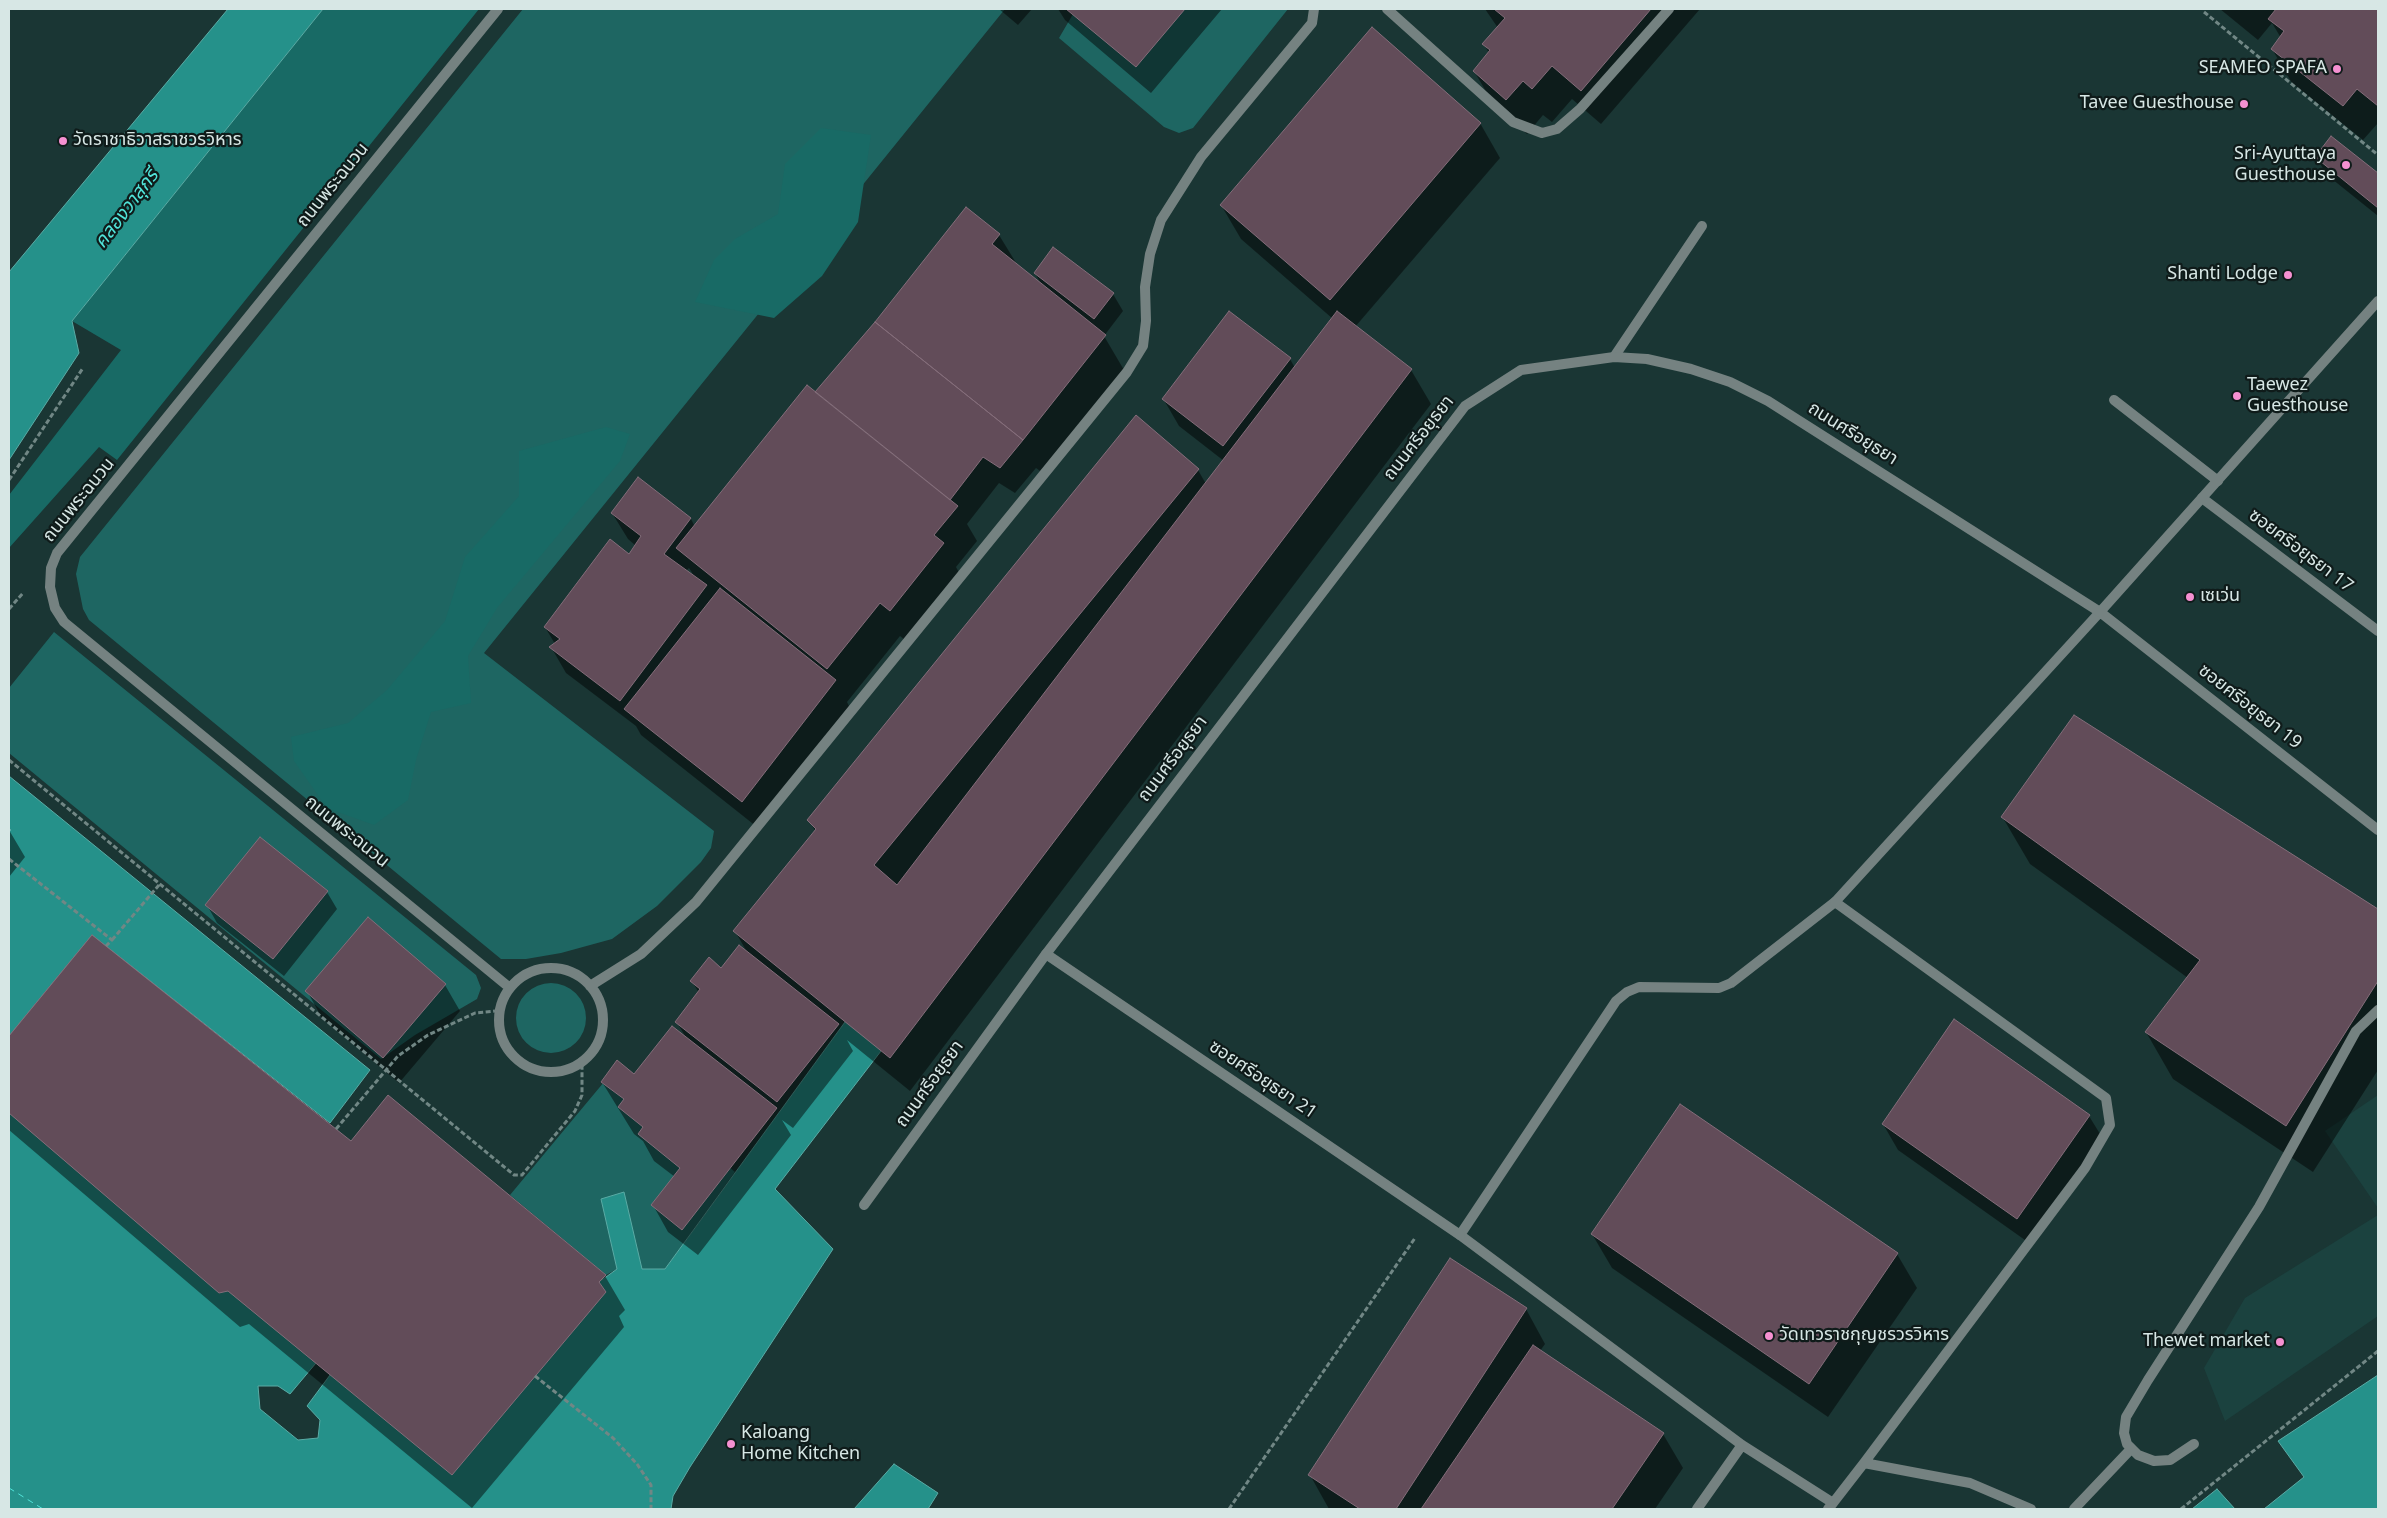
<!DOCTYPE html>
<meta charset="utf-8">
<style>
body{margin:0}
#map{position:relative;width:2387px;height:1518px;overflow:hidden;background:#1a3634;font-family:Georgia,serif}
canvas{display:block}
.frame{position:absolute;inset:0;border:10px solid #d7e7e5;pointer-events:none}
</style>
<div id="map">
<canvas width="2387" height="1518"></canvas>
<div class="frame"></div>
</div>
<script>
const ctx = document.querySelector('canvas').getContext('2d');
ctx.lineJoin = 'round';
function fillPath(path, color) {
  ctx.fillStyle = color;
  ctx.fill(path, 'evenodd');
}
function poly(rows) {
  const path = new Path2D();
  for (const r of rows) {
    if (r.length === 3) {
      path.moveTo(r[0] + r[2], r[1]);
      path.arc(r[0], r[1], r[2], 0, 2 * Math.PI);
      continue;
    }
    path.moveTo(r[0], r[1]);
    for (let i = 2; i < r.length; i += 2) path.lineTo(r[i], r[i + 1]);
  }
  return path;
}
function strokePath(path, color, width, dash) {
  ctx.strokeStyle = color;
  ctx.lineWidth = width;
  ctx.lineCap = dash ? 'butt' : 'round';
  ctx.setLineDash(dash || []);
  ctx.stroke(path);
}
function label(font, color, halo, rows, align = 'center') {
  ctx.font = font + ' Georgia,"Noto Sans Thai",serif';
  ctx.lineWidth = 4.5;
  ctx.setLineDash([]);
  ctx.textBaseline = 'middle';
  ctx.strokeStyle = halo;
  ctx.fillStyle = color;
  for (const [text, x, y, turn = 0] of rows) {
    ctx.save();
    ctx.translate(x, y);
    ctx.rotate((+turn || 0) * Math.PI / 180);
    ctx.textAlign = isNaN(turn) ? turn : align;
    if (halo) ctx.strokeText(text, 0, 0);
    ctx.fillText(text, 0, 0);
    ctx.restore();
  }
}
fillPath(poly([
 [2378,1095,2378,1208,2325,1131],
 [2378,1215,2378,1316,2225,1421,2204,1368,2245,1298]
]), '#1b423f');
fillPath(poly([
 [523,9,1005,9,484,653,714,831,711,848,701,862,657,906,612,939,561,953,526,959,501,959,89,620,83,609,76,574,80,557],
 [1066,9,1288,9,1193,128,1179,133,1164,127,1059,38,1073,14],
 [54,632,476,975,481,988,477,999,415,1035,381,1059,9,753,9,688],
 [551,1018,35],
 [614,1070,735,1172,665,1269,617,1269,606,1275,510,1195]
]), '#1e6662');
fillPath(poly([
 [323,9,479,9,117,460,99,447,9,548,9,495,121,350,72,321],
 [821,128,871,135,858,222,822,276,774,318,695,302,714,260,735,239,778,214,785,164],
 [606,427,630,434,620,461,497,608,468,656,471,703,431,712,416,760,408,800,374,825,327,808,294,761,291,737,348,723,387,690,445,621,465,557,519,496,519,451]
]), '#186a65');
const water = poly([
 [228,9,323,9,72,321,79,353,9,460,9,272,228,9],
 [9,776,370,1070,330,1123,92,935,9,1036,9,832,11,830,9,828,9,776],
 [845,1022,881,1051,775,1189,833,1249,690,1467,673,1496,671,1509,9,1509,9,1113,207,1282,228,1291,316,1363,290,1394,278,1386,258,1386,260,1409,298,1440,318,1438,320,1420,307,1406,330,1375,599,1282,617,1269,601,1199,624,1192,642,1269,665,1269,845,1022],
 [2378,1375,2378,1509,2264,1509,2304,1477,2278,1441,2378,1375],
 [894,1464,938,1493,928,1509,854,1509,894,1464],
 [2217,1489,2235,1509,2192,1509,2217,1489]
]);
fillPath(water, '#25918a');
strokePath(water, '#5aaba5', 1);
fillPath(poly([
 [999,9,1032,9,1018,25],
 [1058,9,1222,9,1151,93,1065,20],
 [1485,9,1700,9,1601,124,1572,99,1552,122,1543,115,1527,134,1494,105,1474,71,1489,53,1484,44,1498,28],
 [2220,9,2378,9,2378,123,2363,140,2292,83,2272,49,2281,38,2272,23,2258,40],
 [1480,123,1500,158,1355,327,1411,370,1431,404,910,1091,847,1040,853,1051,793,1128,782,1120,791,1135,698,1255,668,1232,653,1205,675,1177,654,1161,643,1141,634,1134,602,1082,634,1076,686,1038,677,1022,699,993,692,981,722,969,747,952,735,931,816,832,809,820,1136,417,1198,470,1206,484,1224,461,1179,426,1164,400,1290,359,1295,368,1333,319,1241,239,1221,205],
 [2332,137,2378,175,2378,216,2327,175,2316,157],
 [999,235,1018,266,1042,286,1035,273,1113,294,1123,311,1104,336,1124,370,1043,473,1036,468,1015,493,999,483,967,524,977,541,956,567,962,578,910,644,900,636,847,702,850,708,757,827,641,735,636,726,566,673,551,647,555,644,545,627,629,555,636,546,628,539,612,513,638,479,691,519,695,527,819,397],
 [689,568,691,571,695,578,686,571],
 [2075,717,2378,910,2378,1070,2313,1172,2173,1079,2146,1032,2188,978,2030,864,2003,818],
 [9,830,25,857,9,877],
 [327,892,337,909,284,976,217,923,207,905],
 [92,936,351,1142,388,1097,605,1276,625,1310,619,1316,624,1327,472,1508,249,1324,240,1327,9,1130,9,1038],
 [445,985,460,1011,399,1083,322,1018,307,991],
 [2089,1116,2105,1142,2032,1245,1898,1150,1883,1124],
 [1592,1234,1897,1254,1917,1288,1828,1417,1612,1268],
 [1526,1309,1545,1344,1540,1351,1663,1434,1683,1468,1655,1509,1329,1509,1310,1475]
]), '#0007');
strokePath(poly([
 [9,1488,43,1509]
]), '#51e4da', 1, [6, 5]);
const building = poly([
 [1066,9,1185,9,1136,67,1066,9],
 [1494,9,1651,9,1581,91,1552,66,1532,89,1523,81,1506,100,1473,71,1490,50,1482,44,1505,18,1494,9],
 [2276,9,2378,9,2378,106,2357,89,2343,106,2271,49,2284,31,2268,19,2276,9],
 [1372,27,1481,123,1330,300,1220,205,1372,27],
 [2331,136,2378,173,2378,208,2315,157,2331,136],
 [966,207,1000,234,992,244,1106,335,1023,440,875,322,966,207],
 [1053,247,1114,293,1094,319,1034,273,1053,247],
 [1229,311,1291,358,1223,446,1162,399,1229,311],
 [1337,311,1412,369,890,1058,733,931,816,829,807,820,1136,415,1199,469,874,865,897,885,1337,311],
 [875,322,1023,440,1000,468,983,457,950,500,815,392,875,322],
 [807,385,958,506,934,535,944,543,890,611,880,603,827,669,676,548,807,385],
 [638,477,691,518,664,554,707,585,620,701,549,647,560,639,544,627,610,539,629,554,641,536,611,513,638,477],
 [720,588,836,680,742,802,624,709,720,588],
 [2074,715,2378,909,2378,981,2286,1126,2145,1032,2200,960,2001,817,2074,715],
 [260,837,328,891,273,959,205,905,260,837],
 [368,917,446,984,383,1058,305,991,368,917],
 [92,935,351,1141,388,1095,606,1275,599,1282,606,1292,452,1475,228,1291,219,1293,9,1113,9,1036,92,935],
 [739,945,839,1024,777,1102,675,1022,700,989,690,981,709,957,721,968,739,945],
 [1954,1019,2090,1115,2017,1219,1882,1124,1954,1019],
 [672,1026,777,1108,682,1230,651,1205,680,1168,638,1134,643,1127,618,1107,624,1099,601,1082,617,1060,634,1074,672,1026],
 [1680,1104,1898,1253,1809,1384,1591,1234,1680,1104],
 [1450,1258,1527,1308,1396,1509,1360,1509,1308,1475,1450,1258],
 [1533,1345,1664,1433,1612,1509,1421,1509,1533,1345]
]);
fillPath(building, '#624c59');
strokePath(building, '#846d7a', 1);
strokePath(poly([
 [2204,12,2378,155],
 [9,480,83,368],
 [9,609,23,593],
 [9,760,514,1175,522,1175,575,1111,582,1095,582,1062],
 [9,859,112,940,106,946],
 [112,940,159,885],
 [336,1129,398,1056,428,1035,475,1013,495,1011],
 [535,1376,613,1438,637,1464,651,1485,651,1509],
 [1229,1509,1415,1238],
 [2181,1509,2378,1351]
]), '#718785', 3, [5, 2.5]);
strokePath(poly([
 [498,9,57,553,51,568,50,587,55,608,64,622,510,988],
 [1387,9,1513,122,1542,133,1557,129,1580,109,1669,9],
 [551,1020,52],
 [590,986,641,954,696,902,1127,372,1143,346,1146,321,1145,287,1150,254,1161,220,1201,157,1312,23,1314,9],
 [1864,1463,1970,1483,2031,1509],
 [1697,1509,1742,1445],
 [1828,1509,1833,1503,1864,1463,2085,1168,2110,1125,2106,1098,1835,902,1731,983,1719,988,1639,987,1627,992,1616,1001,1460,1235,1742,1445,1833,1503],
 [2074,1509,2130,1450]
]), '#758281', 10);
strokePath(poly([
 [1614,357,1702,226],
 [2114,400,2218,481],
 [2202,498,2378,631],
 [1835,902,2100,612,2378,830],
 [1046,954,1460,1235],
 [2194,1444,2170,1460,2154,1461,2138,1455,2127,1444,2124,1433,2126,1417,2148,1380,2259,1207,2356,1031,2378,1010]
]), '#758281', 10);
strokePath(poly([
 [864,1205,1046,954,1465,406,1521,370,1614,357,1647,359,1691,369,1730,382,1768,401,2100,612,2378,301]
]), '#758281', 10);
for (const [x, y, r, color] of [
 [2337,69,5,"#f590d1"],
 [2244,104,5,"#f590d1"],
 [63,141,5,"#f590d1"],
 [2346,165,5,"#f590d1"],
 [2288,275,5,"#f590d1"],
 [2237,396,5,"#f590d1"],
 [2190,597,5,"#f590d1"],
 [1769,1336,5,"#f590d1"],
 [2280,1342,5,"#f590d1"],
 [731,1444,5,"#f590d1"]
]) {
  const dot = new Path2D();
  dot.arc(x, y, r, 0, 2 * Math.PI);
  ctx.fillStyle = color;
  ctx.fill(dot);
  strokePath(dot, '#0f1b1a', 2);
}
label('18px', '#d7e7e5', '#0f1b1a', [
 ["SEAMEO SPAFA",2327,69],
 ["Tavee Guesthouse",2234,104],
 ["วัดราชาธิวาสราชวรวิหาร",73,141,"left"],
 ["Sri-Ayuttaya",2336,155],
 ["Guesthouse",2336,176],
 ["Shanti Lodge",2278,275],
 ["Taewez",2247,386,"left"],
 ["Guesthouse",2247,407,"left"],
 ["เซเว่น",2200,597,"left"],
 ["วัดเทวราชกุญชรวรวิหาร",1779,1336,"left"],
 ["Thewet market",2270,1342],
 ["Kaloang",741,1434,"left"],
 ["Home Kitchen",741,1455,"left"]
], 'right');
label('18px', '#d7e7e5', '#0f1b1a', [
 ["ถนนพระฉนวน",334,186,-51],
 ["ถนนศรีอยุธยา",1852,435,32],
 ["ถนนศรีอยุธยา",1420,439,-52],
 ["ถนนพระฉนวน",80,501,-51],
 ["ซอยศรีอยุธยา 17",2300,552,37],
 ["ซอยศรีอยุธยา 19",2249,708,38],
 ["ถนนศรีอยุธยา",1174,760,-53],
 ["ถนนพระฉนวน",346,833,39],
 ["ซอยศรีอยุธยา 21",1262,1081,34],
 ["ถนนศรีอยุธยา",931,1085,-54]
]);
label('italic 19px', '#51e4da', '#0f1b1a', [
 ["คลองวาสุกรี",128,210,-53]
]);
</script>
